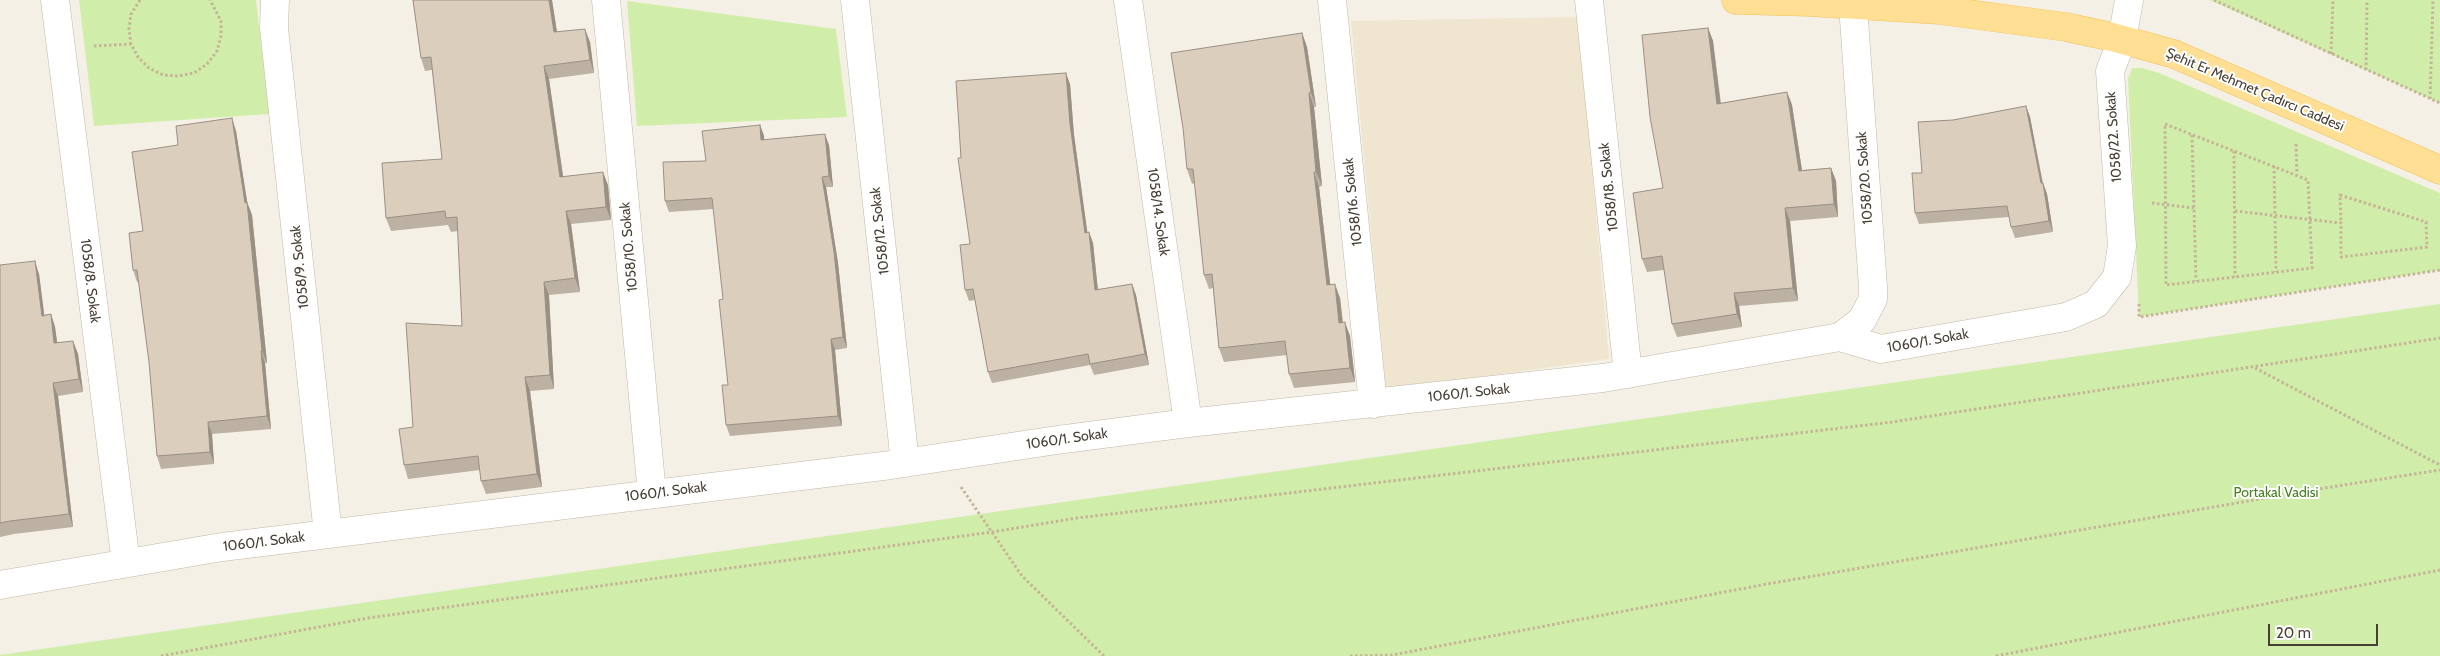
<!DOCTYPE html>
<meta charset="utf-8">
<style>
body{margin:0}
#map{position:relative;width:2440px;height:656px;overflow:hidden;background:#f5f0e6;font-family:Cabin,sans-serif}
canvas{display:block}
.scale{position:absolute;left:2268px;top:624px;width:110px;height:22px;box-sizing:border-box;border:2px solid #484034;border-top:0;padding-left:6px;font-size:15px;line-height:18px;white-space:nowrap;color:#484034;-webkit-text-stroke:4px #fff;paint-order:stroke}
</style>
<div id="map">
<canvas width="2440" height="656"></canvas>
<div class="scale">20 m</div>
</div>
<script>
const ctx = document.querySelector('canvas').getContext('2d');
ctx.lineJoin = 'round';
function fillPath(path, color) {
  ctx.fillStyle = color;
  ctx.fill(path, 'evenodd');
}
function poly(rows) {
  const path = new Path2D();
  for (const r of rows) {
    path.moveTo(r[0], r[1]);
    for (let i = 2; i < r.length; i += 2) path.lineTo(r[i], r[i + 1]);
  }
  return path;
}
function strokePath(path, color, width, dash) {
  ctx.strokeStyle = color;
  ctx.lineWidth = width;
  ctx.lineCap = dash ? 'butt' : 'round';
  ctx.setLineDash(dash || []);
  ctx.stroke(path);
}
function label(font, color, halo, rows, align = 'center') {
  ctx.font = font + ' Cabin,sans-serif';
  ctx.lineWidth = 4;
  ctx.setLineDash([]);
  ctx.textBaseline = 'middle';
  ctx.strokeStyle = halo;
  ctx.fillStyle = color;
  for (const [text, x, y, turn = 0] of rows) {
    ctx.save();
    ctx.translate(x, y);
    ctx.rotate((+turn || 0) * Math.PI / 180);
    ctx.textAlign = isNaN(turn) ? turn : align;
    if (halo) ctx.strokeText(text, 0, 0);
    ctx.fillText(text, 0, 0);
    ctx.restore();
  }
}
fillPath(poly([
 [1578,17,1609,359,1386,390,1351,21]
]), '#f0e5ce');
fillPath(poly([
 [79,0,256,0,269,114,94,126],
 [2209,0,2440,0,2440,103,2214,2],
 [627,1,836,29,847,117,637,126],
 [2132,68,2142,68,2159,73,2440,193,2440,270,2139,317,2128,79],
 [2440,304,2440,656,0,656,0,655]
]), '#d0eeaa');
const minor = poly([
 [55,0,126,563],
 [275,0,274,28,328,534],
 [606,0,652,494],
 [855,0,905,463],
 [1128,0,1188,423],
 [1332,0,1373,404],
 [1589,0,1628,374],
 [1840,337,1862,320,1873,299,1873,287,1853,5],
 [0,585,222,547,891,465,1057,440,1188,423,1603,378,1840,337,1881,349,2066,317,2096,304,2117,277,2122,246,2110,71,2122,40,2129,0]
]);
const major = poly([
 [1736,0,1809,2,1939,10,2066,27,2112,37,2174,54,2440,170]
]);
strokePath(minor, '#c1b8a7', 29);
strokePath(major, '#f2c057', 29);
strokePath(poly([
 [140,0,131,14,129,29,131,44,138,57,149,68,163,75,179,76,194,73,207,64,217,51,221,36,221,21,210,0],
 [2214,0,2440,103],
 [94,46,131,44],
 [2331,54,2333,0],
 [2366,70,2367,0],
 [2430,99,2433,0],
 [2165,124,2308,180,2312,268,2166,285,2165,124],
 [2192,135,2196,281],
 [2296,144,2297,175],
 [2234,151,2235,277],
 [2274,166,2276,272],
 [2152,203,2194,208],
 [2235,211,2341,223,2341,257,2427,247,2426,222,2340,195,2341,223],
 [2139,304,2139,317,2440,270],
 [2255,368,2440,465],
 [961,487,1022,576,1104,656],
 [161,656,368,618,992,532,1077,518,1892,422,2440,338],
 [1350,656,1392,655,1767,584,2318,489,2440,470],
 [1996,656,2440,570]
]), '#c5b497', 3, [2.5, 2.5]);
strokePath(minor, '#fff', 28);
strokePath(major, '#ffdf94', 28);
fillPath(poly([
 [413,0,552,0,557,32,590,42,594,73,549,79,563,176,608,185,611,220,571,224,580,292,549,295,554,389,530,391,542,487,486,494,481,481,480,470,408,479,404,465,413,427,462,326,458,231,451,232,448,225,391,231,386,218,442,159,432,70,425,71,421,58],
 [1708,28,1713,41,1721,103,1787,92,1792,105,1802,170,1831,168,1836,181,1838,217,1790,221,1798,301,1739,306,1742,327,1677,337,1672,324,1664,270,1647,272,1642,259],
 [1302,33,1307,47,1316,107,1314,107,1322,186,1319,187,1330,285,1340,298,1343,322,1350,336,1355,382,1294,388,1289,374,1287,355,1224,362,1219,348,1213,288,1209,289,1204,275,1195,183,1192,184,1187,169],
 [1070,84,1074,135,1087,232,1089,232,1093,243,1098,290,1132,284,1136,295,1149,365,1094,375,1090,365,992,383,988,372,975,300,969,301,965,290,970,244],
 [2026,106,2030,117,2043,183,2047,194,2053,232,2015,238,2011,227,2009,217,1919,224,1915,213,1922,173,1953,120],
 [760,125,764,136,764,140,829,145,833,187,826,187,838,263,847,348,835,350,842,426,730,436,726,425,728,385,723,299,714,209,669,212,665,201],
 [236,131,247,202,252,215,267,363,265,363,271,429,212,434,214,464,161,469,157,456,149,362,139,282,137,282,133,270,143,231],
 [0,265,39,274,44,315,51,314,55,327,57,343,73,341,78,354,83,392,58,396,73,527,14,534,0,537]
]), '#bcb1a3');
fillPath(poly([
 [549,0,552,0,559,46,554,32],
 [1708,28,1713,41,1722,117,1717,104],
 [585,29,590,42,594,73,590,60],
 [1302,33,1307,47,1316,107,1311,92],
 [544,66,549,79,565,190,560,177],
 [1066,73,1070,84,1074,135,1089,244,1085,233,1070,124],
 [1787,92,1792,105,1804,184,1799,171],
 [1309,93,1314,107,1322,186,1316,172],
 [2026,106,2030,117,2043,186,2043,183,2047,194,2053,232,2049,221],
 [232,118,236,131,248,207,247,202,252,215,267,363,262,351],
 [760,125,764,136,765,151,761,140],
 [825,134,829,145,833,187,829,176],
 [1831,168,1836,181,1838,217,1834,204],
 [603,172,608,185,611,220,606,207],
 [1314,172,1319,187,1332,299,1327,285],
 [822,177,826,187,838,263,847,348,843,337],
 [1785,208,1790,221,1798,301,1793,288],
 [566,211,571,224,580,292,575,278],
 [1089,232,1093,243,1099,301,1095,290],
 [35,261,39,274,46,328,42,316],
 [544,282,549,295,554,389,550,375],
 [1132,284,1136,295,1149,365,1145,354],
 [1335,284,1340,298,1344,337,1339,323],
 [1734,293,1739,306,1742,327,1737,314],
 [51,314,55,327,59,356,54,343],
 [1345,322,1350,336,1355,382,1350,368],
 [831,339,835,350,842,426,838,416],
 [73,341,78,354,83,392,79,379],
 [261,351,265,363,271,429,267,416],
 [525,377,530,391,542,487,537,474],
 [53,383,58,396,73,527,69,514],
 [208,422,212,434,214,464,210,452]
]), '#999084');
const building = poly([
 [413,0,549,0,554,32,585,29,590,60,544,66,560,177,603,172,606,207,566,211,575,278,544,282,550,375,525,377,537,474,481,481,478,456,404,465,399,429,413,427,406,323,462,326,457,217,446,218,445,211,386,218,382,163,442,159,431,57,421,58,413,0],
 [1708,28,1717,104,1787,92,1799,171,1831,168,1834,204,1785,208,1793,288,1734,293,1737,314,1672,324,1662,256,1642,259,1633,193,1663,188,1650,117,1642,35,1708,28],
 [1302,33,1311,92,1309,93,1316,172,1314,172,1327,285,1335,284,1339,323,1345,322,1350,368,1289,374,1285,341,1219,348,1212,274,1204,275,1193,169,1187,169,1183,128,1171,53,1302,33],
 [1066,73,1070,124,1085,233,1089,232,1095,290,1132,284,1145,354,1090,364,1088,354,988,372,973,289,965,290,960,245,970,244,958,158,961,158,956,81,1066,73],
 [2026,106,2041,183,2043,183,2049,221,2011,227,2007,206,1915,213,1912,173,1922,173,1918,122,1953,120,2026,106],
 [232,118,245,203,247,202,262,351,261,351,267,416,208,422,210,452,157,456,149,362,137,270,133,270,129,233,143,231,132,152,178,145,176,126,232,118],
 [760,125,761,140,825,134,829,176,822,177,834,252,843,337,831,339,838,416,726,425,722,385,728,385,719,300,723,299,712,198,665,201,663,162,706,161,702,131,760,125],
 [35,261,42,316,51,314,54,343,73,341,79,379,53,383,69,514,10,521,0,523,0,265,35,261]
]);
fillPath(building, '#dbcebd');
strokePath(building, '#999084', 1);
label('14px', '#484034', '#fff', [
 ["Şehit Er Mehmet Çadırcı Caddesi",2255,90,23],
 ["1058/22. Sokak",2114,137,-94],
 ["1058/20. Sokak",1865,178,-94],
 ["1058/18. Sokak",1609,187,-96],
 ["1058/16. Sokak",1353,202,-96],
 ["1058/14. Sokak",1158,212,82],
 ["1058/12. Sokak",880,231,-96],
 ["1058/10. Sokak",629,247,-95],
 ["1058/9. Sokak",300,267,-96],
 ["1058/8. Sokak",90,281,83],
 ["1060/1. Sokak",1928,341,-10],
 ["1060/1. Sokak",1469,393,-6],
 ["1060/1. Sokak",1067,439,-8],
 ["1060/1. Sokak",666,492,-7],
 ["1060/1. Sokak",264,542,-7]
]);
label('14px', '#478120', '#fff', [
 ["Portakal Vadisi",2276,493]
]);
</script>
